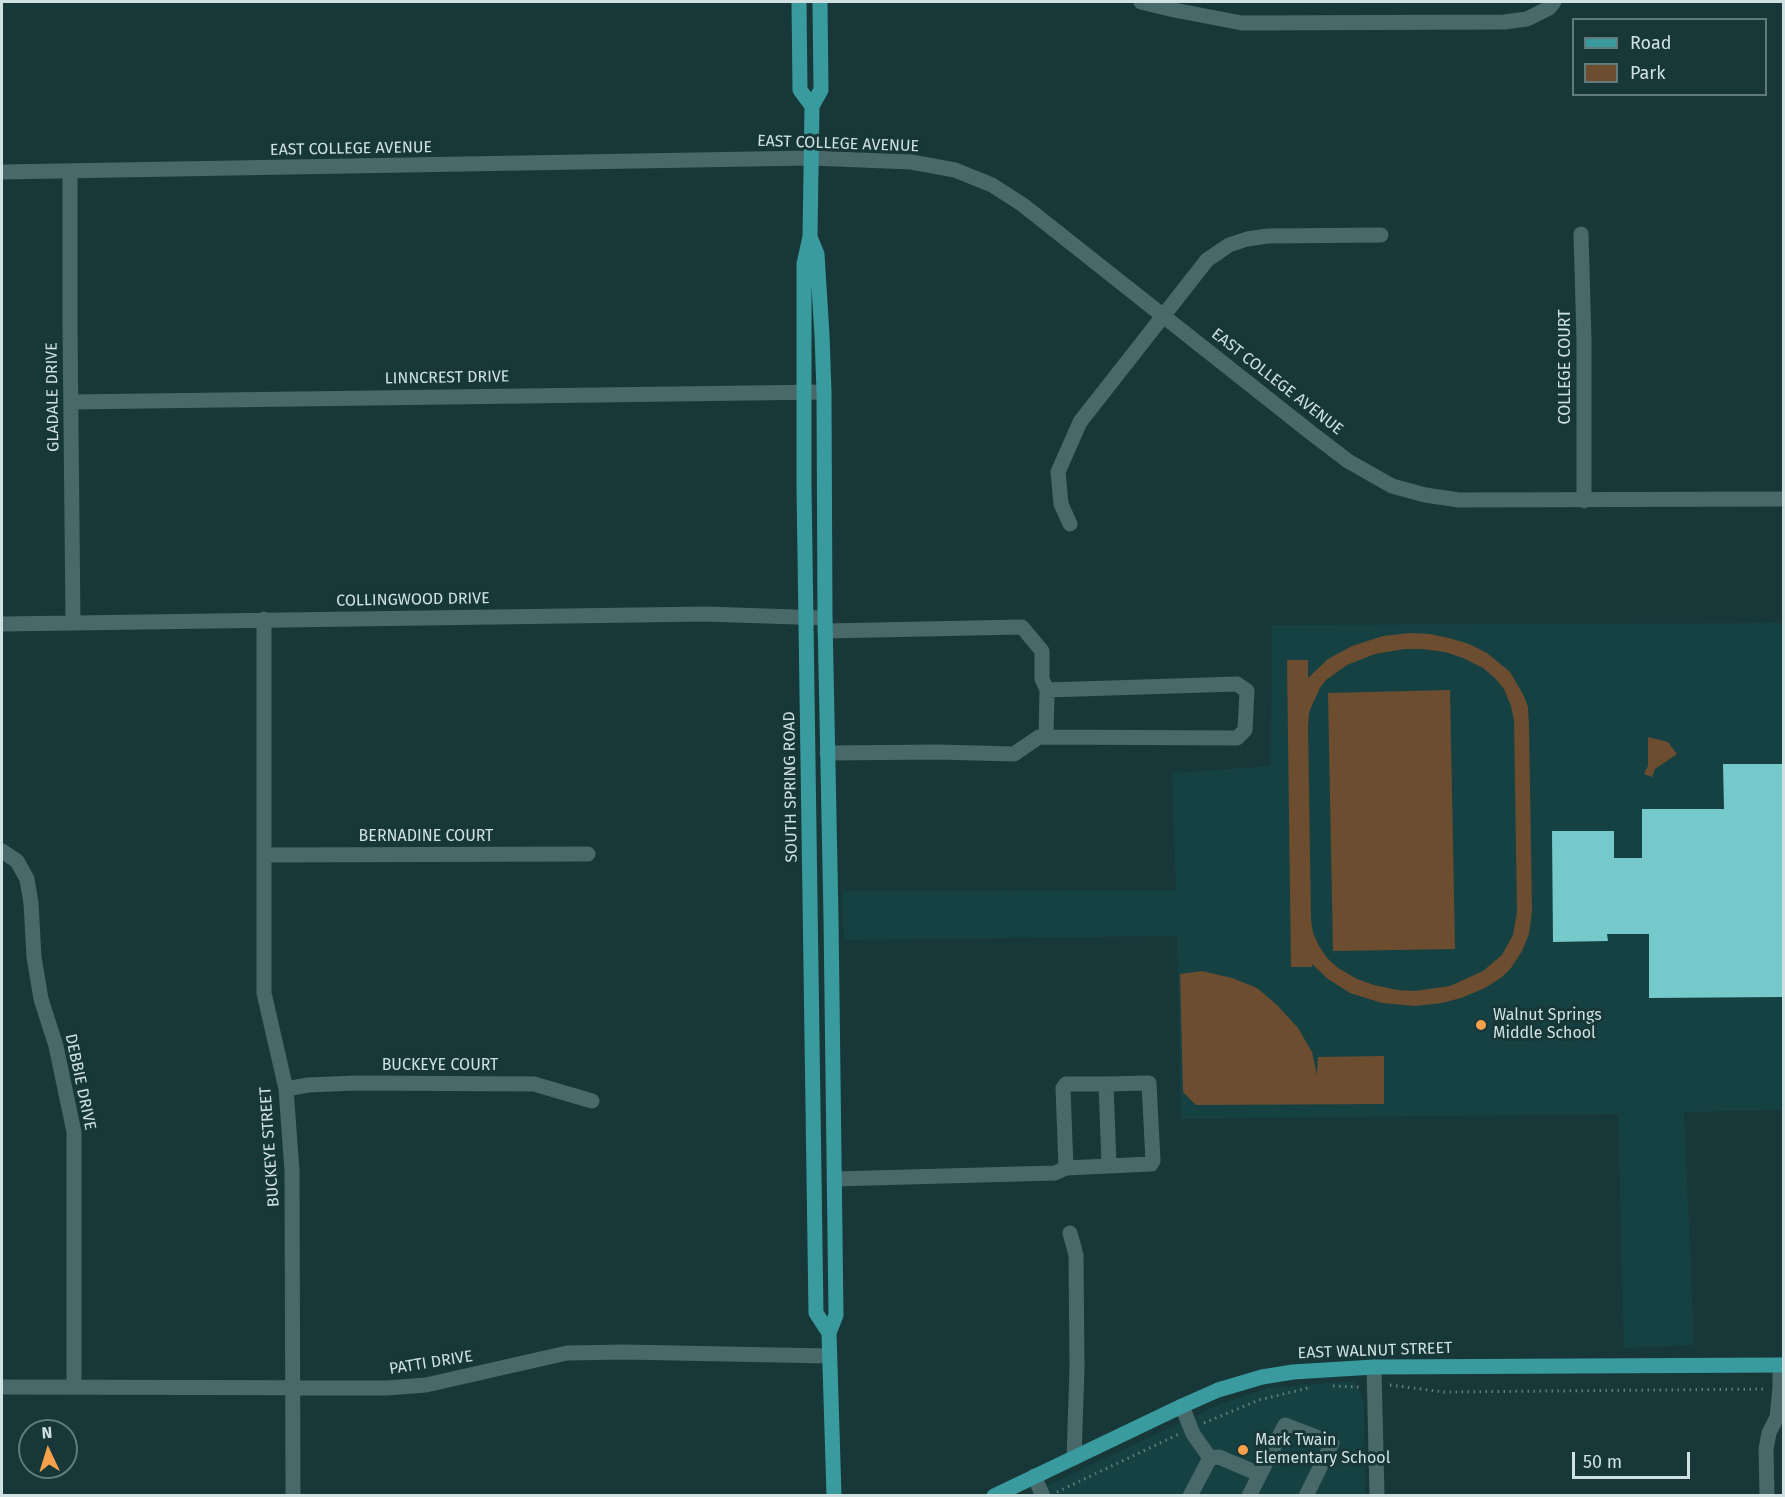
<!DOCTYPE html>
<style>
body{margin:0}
#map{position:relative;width:1785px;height:1497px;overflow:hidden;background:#183738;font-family:"Fira Sans",sans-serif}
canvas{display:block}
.frame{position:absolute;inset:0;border:3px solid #cfe1e1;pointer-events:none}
.legend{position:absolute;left:1572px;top:18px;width:195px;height:78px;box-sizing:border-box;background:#183738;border:2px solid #617b7c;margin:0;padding:8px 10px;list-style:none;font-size:18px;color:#cfe1e1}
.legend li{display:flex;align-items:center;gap:12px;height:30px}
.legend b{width:30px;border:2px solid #617b7c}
.north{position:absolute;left:18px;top:1419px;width:60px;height:60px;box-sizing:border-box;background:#183738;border:2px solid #617b7c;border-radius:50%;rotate:356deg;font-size:16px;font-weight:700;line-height:24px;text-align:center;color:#cfe1e1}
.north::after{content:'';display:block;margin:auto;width:21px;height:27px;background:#f7a14a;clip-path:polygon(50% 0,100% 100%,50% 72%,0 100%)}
.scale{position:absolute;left:1572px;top:1452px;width:118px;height:27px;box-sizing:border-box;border:3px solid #cfe1e1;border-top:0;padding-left:8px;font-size:18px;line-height:21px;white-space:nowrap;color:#cfe1e1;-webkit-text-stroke:4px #183738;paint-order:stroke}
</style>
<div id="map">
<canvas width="1785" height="1497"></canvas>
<div class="frame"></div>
<ul class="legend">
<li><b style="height:8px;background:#399b9e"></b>Road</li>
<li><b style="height:16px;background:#6c4d30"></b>Park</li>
</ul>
<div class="north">N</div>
<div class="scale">50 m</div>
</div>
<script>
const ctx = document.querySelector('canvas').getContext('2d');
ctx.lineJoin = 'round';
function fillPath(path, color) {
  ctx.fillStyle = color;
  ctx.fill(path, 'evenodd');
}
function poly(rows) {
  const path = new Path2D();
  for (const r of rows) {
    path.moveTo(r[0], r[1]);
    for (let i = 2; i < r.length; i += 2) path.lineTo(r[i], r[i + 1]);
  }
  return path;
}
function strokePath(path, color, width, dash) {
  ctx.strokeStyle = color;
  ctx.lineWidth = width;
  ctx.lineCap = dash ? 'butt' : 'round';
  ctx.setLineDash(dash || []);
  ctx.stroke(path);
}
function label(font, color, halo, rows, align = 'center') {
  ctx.font = font + ' "Fira Sans",sans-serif';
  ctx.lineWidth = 6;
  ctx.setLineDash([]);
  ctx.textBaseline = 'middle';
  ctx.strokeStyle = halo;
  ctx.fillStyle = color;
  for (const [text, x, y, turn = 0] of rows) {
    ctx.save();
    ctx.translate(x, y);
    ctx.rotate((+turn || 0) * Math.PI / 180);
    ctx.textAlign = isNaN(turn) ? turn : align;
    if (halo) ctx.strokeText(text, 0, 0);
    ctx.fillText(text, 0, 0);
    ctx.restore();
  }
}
fillPath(poly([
 [1783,623,1783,1110,1684,1112,1694,1345,1624,1348,1618,1114,1181,1119,1177,936,844,940,842,891,1176,890,1172,773,1271,766,1272,625],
 [1354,1381,1364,1402,1365,1495,1025,1496,1218,1405,1268,1388]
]), '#164143');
fillPath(poly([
 [1410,633,1430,634,1449,638,1469,644,1487,653,1510,672,1524,696,1528,707,1529,725,1532,911,1529,934,1522,951,1511,968,1502,977,1485,988,1461,998,1442,1003,1415,1006,1382,1003,1350,993,1328,979,1312,964,1312,967,1291,967,1287,660,1308,660,1308,678,1328,659,1352,646,1383,636],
 [1404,649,1422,649,1445,652,1463,658,1483,668,1495,678,1504,689,1511,706,1514,720,1517,912,1513,935,1502,955,1483,971,1450,986,1415,991,1397,990,1374,985,1357,979,1338,968,1327,958,1319,946,1313,933,1311,920,1308,728,1309,713,1312,705,1320,688,1326,680,1347,665,1375,654],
 [1450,690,1455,949,1333,951,1328,693],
 [1648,737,1668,742,1677,754,1655,769,1652,777,1644,774,1648,766],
 [1202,971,1232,978,1257,988,1277,1005,1298,1028,1312,1052,1317,1075,1318,1057,1384,1056,1384,1104,1196,1105,1183,1092,1180,974]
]), '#6c4d30');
fillPath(poly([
 [1723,764,1783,764,1782,997,1649,998,1649,934,1607,934,1608,941,1553,942,1552,831,1614,831,1614,858,1642,858,1642,809,1724,809]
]), '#76c9cb');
strokePath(poly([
 [1390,1385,1444,1392,1767,1389],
 [1333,1386,1359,1387],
 [1204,1423,1259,1400,1308,1388],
 [1057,1492,1179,1434]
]), '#637c7d', 3, [1.5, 4.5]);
strokePath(poly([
 [1141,2,1174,10,1242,23,1504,22,1527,19,1549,8,1554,2],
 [70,171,70,324,73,623],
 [2,172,810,158,911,162,955,170,992,185,1023,205,1310,432,1348,461,1392,486,1425,495,1459,500,1784,499],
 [1581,234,1584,340,1584,501],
 [71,402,824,392],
 [1070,524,1061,504,1058,472,1080,422,1207,260,1229,245,1247,239,1268,236,1381,235],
 [264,619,264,993,286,1089,292,1171,293,1496],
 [2,624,706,614,825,618],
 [825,631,1022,627,1042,651,1042,679,1047,690,1237,684,1247,691,1245,730,1237,738,1039,737,1014,754,939,752,827,753],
 [1046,737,1047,690],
 [2,851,17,861,27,879,31,903,34,957,41,999,56,1046,74,1132,74,1387],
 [265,855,588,854],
 [286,1089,308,1085,356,1083,534,1084,592,1101],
 [1066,1168,1063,1088,1066,1084,1106,1084,1109,1165],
 [834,1179,1055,1173,1066,1168,1151,1164,1153,1161,1149,1083,1106,1084],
 [1070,1233,1076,1255,1077,1368,1074,1458],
 [1374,1367,1377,1496],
 [2,1387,387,1388,426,1385,567,1353,624,1352,829,1356],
 [1182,1406,1193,1434,1210,1458,1190,1496],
 [1210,1458,1219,1457,1259,1474],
 [1034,1476,1043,1496],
 [1249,1496,1285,1425,1332,1443,1306,1496],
 [1767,1496,1766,1449,1769,1433,1777,1417,1780,1388,1780,1365]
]), '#486869', 15);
strokePath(poly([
 [799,2,800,90,812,106],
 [820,2,821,90,812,106,810,237,804,264,804,486,816,1313,829,1333],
 [810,237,817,254,822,335,824,392,825,618,831,917,836,1315,829,1333,834,1496],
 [994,1496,1182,1406,1218,1390,1262,1377,1293,1372,1374,1367,1784,1365]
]), '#399b9e', 15);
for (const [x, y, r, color] of [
 [1481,1025,6,"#f7a14a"],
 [1243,1450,6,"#f7a14a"]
]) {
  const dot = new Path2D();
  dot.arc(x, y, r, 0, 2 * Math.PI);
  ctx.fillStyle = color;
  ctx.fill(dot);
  strokePath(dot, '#183738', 2);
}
label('16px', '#cfe1e1', '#183738', [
 ["EAST COLLEGE AVENUE",838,144,2],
 ["EAST COLLEGE AVENUE",351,149,-1],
 ["COLLEGE COURT",1566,367,-90],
 ["LINNCREST DRIVE",447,378,-1],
 ["EAST COLLEGE AVENUE",1277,382,38],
 ["GLADALE DRIVE",53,397,-91],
 ["COLLINGWOOD DRIVE",413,600,-1],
 ["SOUTH SPRING ROAD",791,787,-91],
 ["BERNADINE COURT",426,837],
 ["BUCKEYE COURT",440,1066],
 ["DEBBIE DRIVE",80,1082,78],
 ["BUCKEYE STREET",270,1147,-94],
 ["EAST WALNUT STREET",1375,1351,-2],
 ["PATTI DRIVE",431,1363,-9]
]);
label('16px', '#cfe1e1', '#183738', [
 ["Walnut Springs",1493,1016],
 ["Middle School",1493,1034],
 ["Mark Twain",1255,1441],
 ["Elementary School",1255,1459]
], 'left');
</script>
